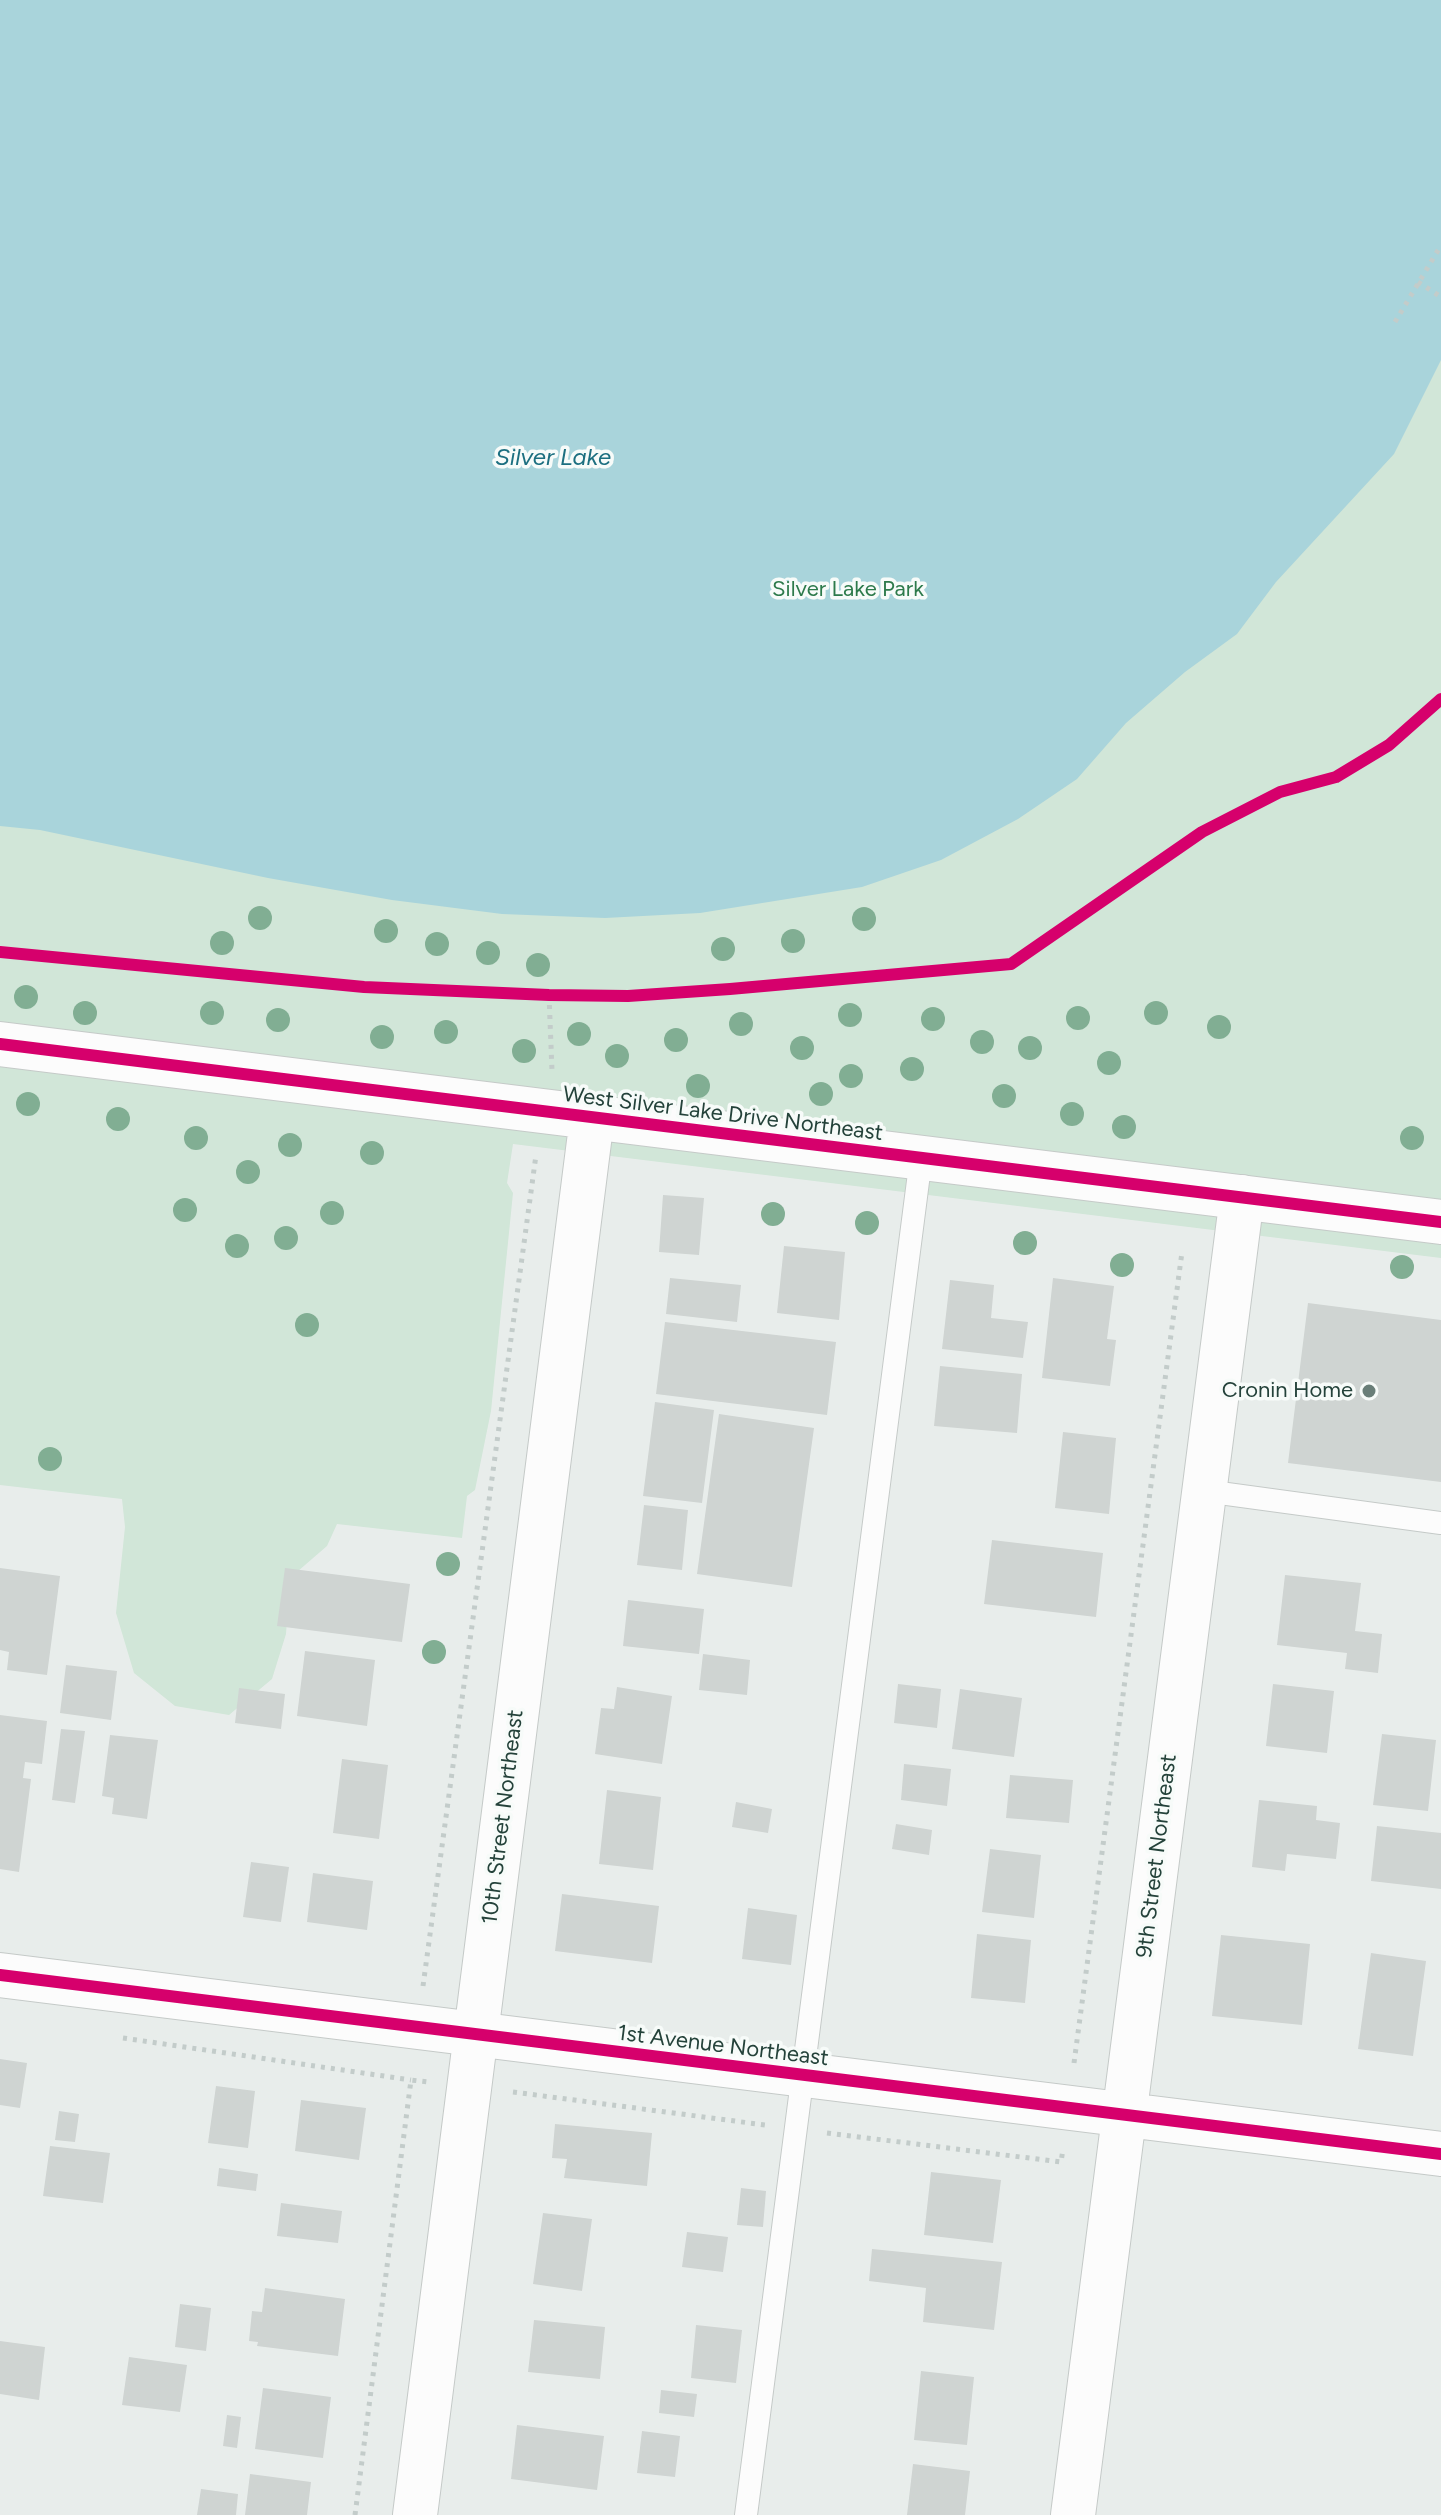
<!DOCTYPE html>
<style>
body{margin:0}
canvas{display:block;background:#e8edeb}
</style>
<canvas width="1441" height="2515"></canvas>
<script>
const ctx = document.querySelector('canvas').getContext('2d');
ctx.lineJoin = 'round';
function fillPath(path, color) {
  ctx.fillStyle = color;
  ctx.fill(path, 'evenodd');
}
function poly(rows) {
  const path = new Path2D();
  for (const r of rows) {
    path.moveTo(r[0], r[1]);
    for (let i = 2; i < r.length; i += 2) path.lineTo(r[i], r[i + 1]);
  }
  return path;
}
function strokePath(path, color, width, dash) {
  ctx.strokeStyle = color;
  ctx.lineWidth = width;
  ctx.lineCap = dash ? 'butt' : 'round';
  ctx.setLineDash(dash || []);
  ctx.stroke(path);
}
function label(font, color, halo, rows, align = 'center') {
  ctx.font = font + ' Figtree,sans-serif';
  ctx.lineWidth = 7;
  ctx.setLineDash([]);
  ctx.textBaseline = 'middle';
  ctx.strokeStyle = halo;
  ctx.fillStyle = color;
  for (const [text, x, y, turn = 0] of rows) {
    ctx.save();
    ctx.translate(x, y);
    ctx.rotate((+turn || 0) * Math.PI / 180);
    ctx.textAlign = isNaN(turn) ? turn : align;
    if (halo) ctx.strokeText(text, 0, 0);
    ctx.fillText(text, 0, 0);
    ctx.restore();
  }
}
fillPath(poly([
 [0,0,1441,0,1441,1258,513,1144,507,1183,513,1193,491,1411,475,1490,467,1496,462,1538,337,1524,327,1546,290,1578,286,1634,272,1679,229,1715,175,1706,134,1673,116,1613,125,1527,122,1499,0,1485]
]), '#d1e6d8');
fillPath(poly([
 [0,0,1441,0,1441,360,1394,454,1276,582,1237,634,1185,672,1126,723,1077,779,1018,819,941,860,862,887,700,913,605,918,502,914,392,900,268,878,40,830,0,826]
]), '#a9d4db');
fillPath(poly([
 [663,1195,704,1198,699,1255,659,1252],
 [784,1246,845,1252,839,1320,777,1313],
 [670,1278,741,1285,737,1322,666,1314],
 [1053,1278,1114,1286,1107,1339,1116,1340,1110,1386,1042,1378],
 [950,1280,994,1285,991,1318,1028,1322,1023,1358,942,1349],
 [1308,1303,1441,1320,1441,1482,1288,1463],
 [665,1322,836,1342,827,1415,656,1394],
 [940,1366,1022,1374,1017,1433,934,1426],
 [655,1402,714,1410,702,1503,643,1496],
 [719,1414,814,1428,792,1587,697,1574],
 [1063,1432,1116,1438,1109,1514,1055,1508],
 [644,1505,688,1510,682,1570,637,1565],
 [992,1540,1103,1553,1096,1617,984,1604],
 [0,1568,60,1576,47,1675,7,1670,9,1652,0,1650],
 [285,1568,410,1584,402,1642,277,1626],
 [1285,1575,1361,1583,1355,1631,1382,1634,1378,1673,1345,1669,1347,1653,1277,1645],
 [628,1600,704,1609,699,1654,623,1646],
 [305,1651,375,1660,367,1726,297,1716],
 [703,1654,750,1660,747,1695,699,1690],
 [66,1665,117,1671,111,1720,60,1713],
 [898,1684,941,1689,937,1728,894,1723],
 [1273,1684,1334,1691,1327,1753,1266,1746],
 [617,1687,672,1696,662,1764,595,1754,601,1708,614,1709],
 [239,1688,285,1694,281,1729,235,1723],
 [960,1689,1022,1698,1014,1757,952,1749],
 [0,1715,47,1721,42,1764,25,1762,23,1778,31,1779,19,1872,0,1869],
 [61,1729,85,1731,75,1803,52,1800],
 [1382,1734,1436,1740,1428,1811,1373,1805],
 [110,1735,158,1740,147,1819,112,1814,114,1798,102,1796],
 [342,1759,388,1765,379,1839,333,1833],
 [904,1764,951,1769,947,1806,901,1800],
 [1010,1775,1073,1780,1069,1823,1006,1818],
 [607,1790,661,1797,653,1870,599,1864],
 [1259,1800,1317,1806,1316,1820,1340,1823,1336,1859,1287,1854,1285,1871,1252,1867],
 [736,1802,772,1809,768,1833,732,1827],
 [896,1824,932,1830,929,1855,892,1849],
 [1377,1826,1441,1833,1441,1889,1371,1881],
 [990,1849,1041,1855,1034,1918,982,1912],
 [251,1862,289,1867,281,1922,243,1917],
 [313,1873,373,1881,367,1930,307,1922],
 [562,1894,659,1906,652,1963,555,1951],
 [748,1908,797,1915,791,1965,742,1959],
 [977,1934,1031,1940,1025,2003,971,1998],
 [1221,1935,1310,1944,1302,2025,1212,2016],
 [1371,1953,1426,1961,1413,2056,1358,2049],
 [0,2059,27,2063,20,2108,0,2105],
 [216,2086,255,2091,248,2148,208,2143],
 [301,2100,366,2108,359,2160,295,2151],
 [59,2111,79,2114,75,2142,55,2140],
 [555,2124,652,2133,647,2186,564,2178,567,2159,552,2158],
 [50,2146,110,2153,103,2203,43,2196],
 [219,2168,258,2174,256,2191,217,2186],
 [931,2172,1001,2180,993,2243,924,2235],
 [741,2188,766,2191,763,2227,737,2225],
 [281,2203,342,2211,338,2243,277,2236],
 [543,2213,592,2219,582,2291,533,2284],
 [687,2232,728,2237,723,2272,682,2267],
 [872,2249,1002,2262,994,2330,923,2322,926,2288,869,2281],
 [265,2288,345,2299,338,2356,257,2346,258,2342,249,2341,252,2311,262,2312],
 [180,2304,211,2308,206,2351,175,2347],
 [534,2320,605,2327,600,2379,528,2372],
 [696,2325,742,2330,736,2383,691,2378],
 [0,2341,45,2347,39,2400,0,2394],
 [129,2357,187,2365,180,2412,122,2405],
 [921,2371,974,2377,967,2445,914,2440],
 [263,2388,331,2397,323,2458,255,2449],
 [661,2390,697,2394,694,2417,659,2413],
 [227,2415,241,2417,237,2448,223,2446],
 [517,2425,604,2436,597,2490,511,2479],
 [642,2431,680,2436,675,2477,637,2473],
 [913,2464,970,2471,965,2515,907,2515],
 [250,2474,311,2482,307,2515,245,2515],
 [201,2489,238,2494,236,2515,197,2515]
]), '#cfd4d2');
const service = poly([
 [1205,1491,1441,1523],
 [746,2515,921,1158]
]);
const minor = poly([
 [0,1975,1441,2154],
 [1073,2515,1242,1197]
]);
const tertiary = poly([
 [0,1044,1441,1222],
 [415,2515,592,1118]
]);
strokePath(service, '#c5cac8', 24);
strokePath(minor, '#c5cac8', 46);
strokePath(tertiary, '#c5cac8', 46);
strokePath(poly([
 [1418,282,1441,297],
 [1395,322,1440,247],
 [549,995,552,1071],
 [423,1986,536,1155],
 [123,2038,411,2080],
 [1074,2063,1182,1252],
 [513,2092,765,2125],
 [827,2133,1061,2162,1063,2149],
 [355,2515,411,2080,428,2082]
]), '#c3ccca', 5, [4, 6]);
strokePath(service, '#fcfcfc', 22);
strokePath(minor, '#fcfcfc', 44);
strokePath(tertiary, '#fcfcfc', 44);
strokePath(poly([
 [0,952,364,987,549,995,628,996,730,989,1011,964,1202,832,1280,792,1336,777,1389,745,1441,699],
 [0,1044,1441,1222],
 [0,1975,1441,2154]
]), '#d6006c', 12);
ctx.fillStyle = '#81ae93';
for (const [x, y] of [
 [260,918],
 [864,919],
 [386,931],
 [793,941],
 [222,943],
 [437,944],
 [723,949],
 [488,953],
 [538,965],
 [26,997],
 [85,1013],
 [212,1013],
 [1156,1013],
 [850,1015],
 [1078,1018],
 [933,1019],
 [278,1020],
 [741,1024],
 [1219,1027],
 [446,1032],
 [579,1034],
 [382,1037],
 [676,1040],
 [982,1042],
 [802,1048],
 [1030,1048],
 [524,1051],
 [617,1056],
 [1109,1063],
 [912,1069],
 [851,1076],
 [698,1086],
 [821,1094],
 [1004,1096],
 [28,1104],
 [1072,1114],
 [118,1119],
 [1124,1127],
 [196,1138],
 [1412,1138],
 [290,1145],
 [372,1153],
 [248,1172],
 [185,1210],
 [332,1213],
 [773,1214],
 [867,1223],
 [286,1238],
 [1025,1243],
 [237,1246],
 [1122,1265],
 [1402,1267],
 [307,1325],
 [50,1459],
 [448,1564],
 [434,1652]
]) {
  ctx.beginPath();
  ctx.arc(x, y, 12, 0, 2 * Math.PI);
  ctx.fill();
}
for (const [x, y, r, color] of [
 [1369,1391,8,"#697e78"]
]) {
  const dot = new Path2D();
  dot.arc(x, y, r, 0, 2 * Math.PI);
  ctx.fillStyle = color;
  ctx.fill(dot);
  strokePath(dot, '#f7fbf9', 3);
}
label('22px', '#2d7a4b', '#f7fbf9', [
 ["Silver Lake Park",848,590]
]);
label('22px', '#24423a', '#f7fbf9', [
 ["West Silver Lake Drive Northeast",723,1114,7],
 ["10th Street Northeast",503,1817,-83],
 ["9th Street Northeast",1157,1856,-83],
 ["1st Avenue Northeast",723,2046,7]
]);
label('22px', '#24423a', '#f7fbf9', [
 ["Cronin Home",1353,1391]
], 'right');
label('italic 24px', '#1c6f80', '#f7fbf9', [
 ["Silver Lake",553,458]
]);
</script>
